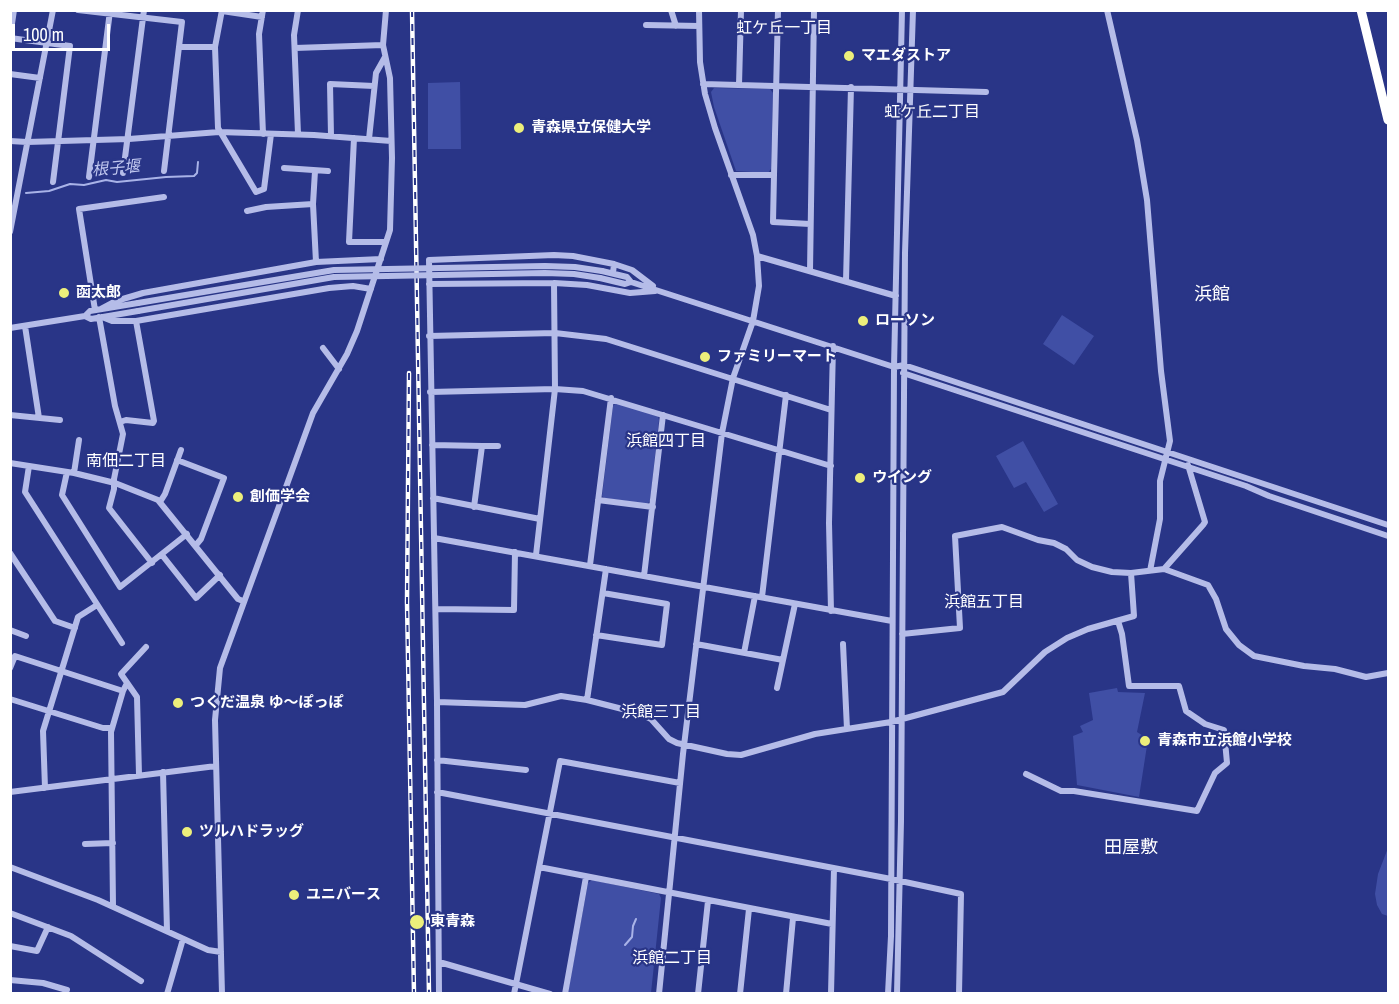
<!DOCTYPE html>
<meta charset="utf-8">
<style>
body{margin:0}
#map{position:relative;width:1399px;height:1004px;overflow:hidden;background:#293587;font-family:"Archivo Narrow",sans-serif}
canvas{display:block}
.frame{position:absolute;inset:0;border:12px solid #fff;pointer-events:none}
.scale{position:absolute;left:12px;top:24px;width:98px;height:27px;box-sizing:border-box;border:3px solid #fff;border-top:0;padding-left:8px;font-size:18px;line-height:21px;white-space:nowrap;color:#fff;-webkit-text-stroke:4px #293587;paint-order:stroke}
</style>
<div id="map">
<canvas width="1399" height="1004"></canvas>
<div class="frame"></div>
<div class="scale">100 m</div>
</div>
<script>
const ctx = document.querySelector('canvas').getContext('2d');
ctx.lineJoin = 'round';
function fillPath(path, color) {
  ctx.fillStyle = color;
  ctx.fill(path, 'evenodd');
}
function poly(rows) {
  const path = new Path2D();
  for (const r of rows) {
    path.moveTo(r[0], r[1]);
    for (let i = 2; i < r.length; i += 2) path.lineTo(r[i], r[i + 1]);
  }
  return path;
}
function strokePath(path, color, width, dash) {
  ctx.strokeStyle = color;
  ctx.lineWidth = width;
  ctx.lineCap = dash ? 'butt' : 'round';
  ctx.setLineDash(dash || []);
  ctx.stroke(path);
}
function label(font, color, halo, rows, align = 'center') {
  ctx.font = font + ' "Archivo Narrow","Noto Sans JP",sans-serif';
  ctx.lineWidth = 4.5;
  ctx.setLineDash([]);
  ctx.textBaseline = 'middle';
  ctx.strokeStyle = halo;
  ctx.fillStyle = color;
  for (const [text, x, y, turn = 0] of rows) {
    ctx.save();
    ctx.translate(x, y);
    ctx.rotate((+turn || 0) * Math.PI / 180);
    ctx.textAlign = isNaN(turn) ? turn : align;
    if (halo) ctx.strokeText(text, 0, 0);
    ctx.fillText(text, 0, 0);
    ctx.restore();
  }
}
fillPath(poly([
 [460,82,461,149,428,149,428,83],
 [714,88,770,89,773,93,771,169,768,173,736,171,714,107,711,92],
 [1062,315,1094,336,1074,365,1043,344],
 [616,403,658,416,659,420,650,501,647,504,604,498,602,496,613,406],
 [1023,441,1058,504,1044,512,1026,482,1014,488,996,456],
 [1117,688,1118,692,1145,693,1137,732,1148,739,1139,797,1077,785,1073,736,1083,732,1080,726,1093,720,1089,693],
 [1388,848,1388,916,1382,914,1377,905,1375,894,1378,874],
 [592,880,659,894,661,898,651,993,568,992,588,883]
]), '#404fa5');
strokePath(poly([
 [26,193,49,191,70,184,84,185,106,180,117,182,166,177,194,176,197,173,198,162],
 [625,945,632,937,633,926,636,919]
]), '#a9b3e8', 2);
strokePath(poly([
 [78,10,182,22,164,171],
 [222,10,215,47,218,128,256,192,264,189,271,134],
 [671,10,676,26],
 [1107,10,1137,140,1147,200,1161,371,1170,441,1160,481,1160,519,1150,571],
 [222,11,262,17],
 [646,25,699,26],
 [10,37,14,10],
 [10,38,70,46,53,182],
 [179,47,215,47],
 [295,48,383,45],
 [10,74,40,78],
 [703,84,986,92],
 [739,85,741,10],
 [263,134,259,34,263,10],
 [298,134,294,35,298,10],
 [331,136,330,84,374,86],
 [354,138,349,242,386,242],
 [369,139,376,73,385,57],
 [10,141,27,142,129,139,219,132,314,135,391,141],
 [284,168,328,171],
 [315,171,313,204,316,262],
 [123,173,144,10],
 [731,175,774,175,778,10],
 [774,175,773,222,810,224],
 [89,177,110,11],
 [247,211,266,207,313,204],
 [10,232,53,10],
 [757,256,896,296],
 [614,264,632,270,653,286],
 [602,271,627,277,631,282,894,367],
 [810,271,814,10],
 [600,278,625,284,631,282],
 [846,281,851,87],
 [554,283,587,285,630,293,655,291],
 [429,284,554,283,555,389,536,555],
 [101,309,116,301,143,293,316,262,381,259],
 [95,310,79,209,164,197],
 [85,316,91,319,138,311],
 [99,317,115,406,123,434,114,479,114,489,109,508,152,563],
 [102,317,112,321,136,321,329,288,353,286,371,289],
 [25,326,39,418],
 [10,328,85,316,90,311,138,303],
 [429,336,555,333,606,339,831,410],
 [323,348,339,369],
 [894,367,904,365,1388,525],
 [903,373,1246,486,1269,496,1388,536],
 [430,392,555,389,583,391,831,466],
 [10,415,60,420],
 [120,422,126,420,153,423,154,421,136,321],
 [432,445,482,446,474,507],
 [482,446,498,446],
 [177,460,224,478,201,539,196,545],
 [10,463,74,473,115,483,158,500,238,599,243,601],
 [29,466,25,492,122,643],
 [67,472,62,495,120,587,187,534],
 [74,473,79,440],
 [433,498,540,519],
 [598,500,653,507],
 [160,502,165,494,181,450],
 [434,538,892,621],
 [10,553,55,621,75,628],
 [162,555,196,598,220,575],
 [590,565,611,398],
 [1164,569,1203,525,1205,522,1188,465],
 [644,576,663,415],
 [762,597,786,395],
 [436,609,514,610,515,552],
 [831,611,829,523,833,346],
 [10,630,26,636],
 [902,634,960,628,955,536,1002,527,1038,540,1054,543,1066,549,1077,560,1092,567,1112,572,1131,573],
 [596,635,662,645,667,604,603,593],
 [696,644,783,660],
 [843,644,847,729],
 [744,653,755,596],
 [10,668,15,656,123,691],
 [777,688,795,604],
 [10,699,103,728,111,728],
 [587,700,606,569],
 [437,702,525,705,561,696,587,700,638,713,651,719,669,739,677,743,727,754,741,755,815,734,891,722,1003,692,1045,652,1067,638,1088,629,1134,616,1131,573,1164,569,1208,585,1216,599,1226,629,1239,645,1254,656,1304,666,1335,669,1366,677,1388,673],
 [437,760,526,770],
 [163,772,167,931],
 [1026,774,1061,791,1074,791,1197,811,1215,773,1227,763,1224,730,1205,724,1186,711,1179,686,1129,686,1122,634,1118,621],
 [139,775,137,697,121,674,146,647],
 [45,788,43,731,78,617,97,605],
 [10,792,216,766],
 [437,792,891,879,961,894,959,994],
 [85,844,113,843],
 [10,867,98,900,208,950,221,952],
 [539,867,832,924],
 [113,906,111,732,123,691,127,683],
 [10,913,71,936,141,981],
 [10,946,37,951,48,927],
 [439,962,550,994],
 [10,980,43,983,67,990],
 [167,994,183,939],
 [222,994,215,720,220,668,313,413,347,354,357,331,390,230,392,158,390,78,383,45,386,10],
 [439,994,437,702,429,260,554,255,573,256,614,264,613,273],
 [514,994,560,761,680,783],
 [565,994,586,877],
 [659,994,683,754,722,433,733,378,753,321,759,286,757,256,753,235,715,128,705,94,700,62,699,10],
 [698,994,708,901],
 [740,994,749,909],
 [786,994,793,918],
 [831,994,834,868],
 [888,994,891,936,894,367,902,10],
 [897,994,901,821,905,253,913,10]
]), '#b5bce8', 6);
strokePath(poly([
 [1361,10,1388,120]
]), '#fff', 9);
const rail = poly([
 [412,10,429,994],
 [409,373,407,602,414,994]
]);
strokePath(rail, '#fff', 4.5);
strokePath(rail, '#293587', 2, [7]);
strokePath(poly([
 [138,303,334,270,545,266,575,267,602,271],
 [138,311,334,277,545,273,574,274,600,278]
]), '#b5bce8', 6);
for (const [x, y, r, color] of [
 [849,56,6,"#edef7b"],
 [519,128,6,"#edef7b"],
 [64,293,6,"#edef7b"],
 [863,321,6,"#edef7b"],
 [705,357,6,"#edef7b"],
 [860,478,6,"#edef7b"],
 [238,497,6,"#edef7b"],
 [178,703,6,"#edef7b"],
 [1145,741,6,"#edef7b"],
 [187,832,6,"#edef7b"],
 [294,895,6,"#edef7b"],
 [417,922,8,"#edef7b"]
]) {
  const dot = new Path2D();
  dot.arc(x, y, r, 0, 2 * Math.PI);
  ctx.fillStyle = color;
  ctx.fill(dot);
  strokePath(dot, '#293587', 2);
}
label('bold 15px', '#fff', '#293587', [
 ["マエダストア",861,56],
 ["青森県立保健大学",531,128],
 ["函太郎",76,293],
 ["ローソン",875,321],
 ["ファミリーマート",717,357],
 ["ウイング",872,478],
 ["創価学会",250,497],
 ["つくだ温泉 ゆ～ぽっぽ",190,703],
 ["青森市立浜館小学校",1157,741],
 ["ツルハドラッグ",199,832],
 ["ユニバース",306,895],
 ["東青森",430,922]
], 'left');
label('16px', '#fff', '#293587', [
 ["虹ケ丘一丁目",784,29],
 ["虹ケ丘二丁目",932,113],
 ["浜館四丁目",666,442],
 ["南佃二丁目",126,462],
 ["浜館五丁目",984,603],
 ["浜館三丁目",661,713],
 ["浜館二丁目",672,959]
]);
label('italic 16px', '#c0c7ef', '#293587', [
 ["根子堰",116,169,-5]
]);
label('18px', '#fff', '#293587', [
 ["浜館",1212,295],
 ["田屋敷",1131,848]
]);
</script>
